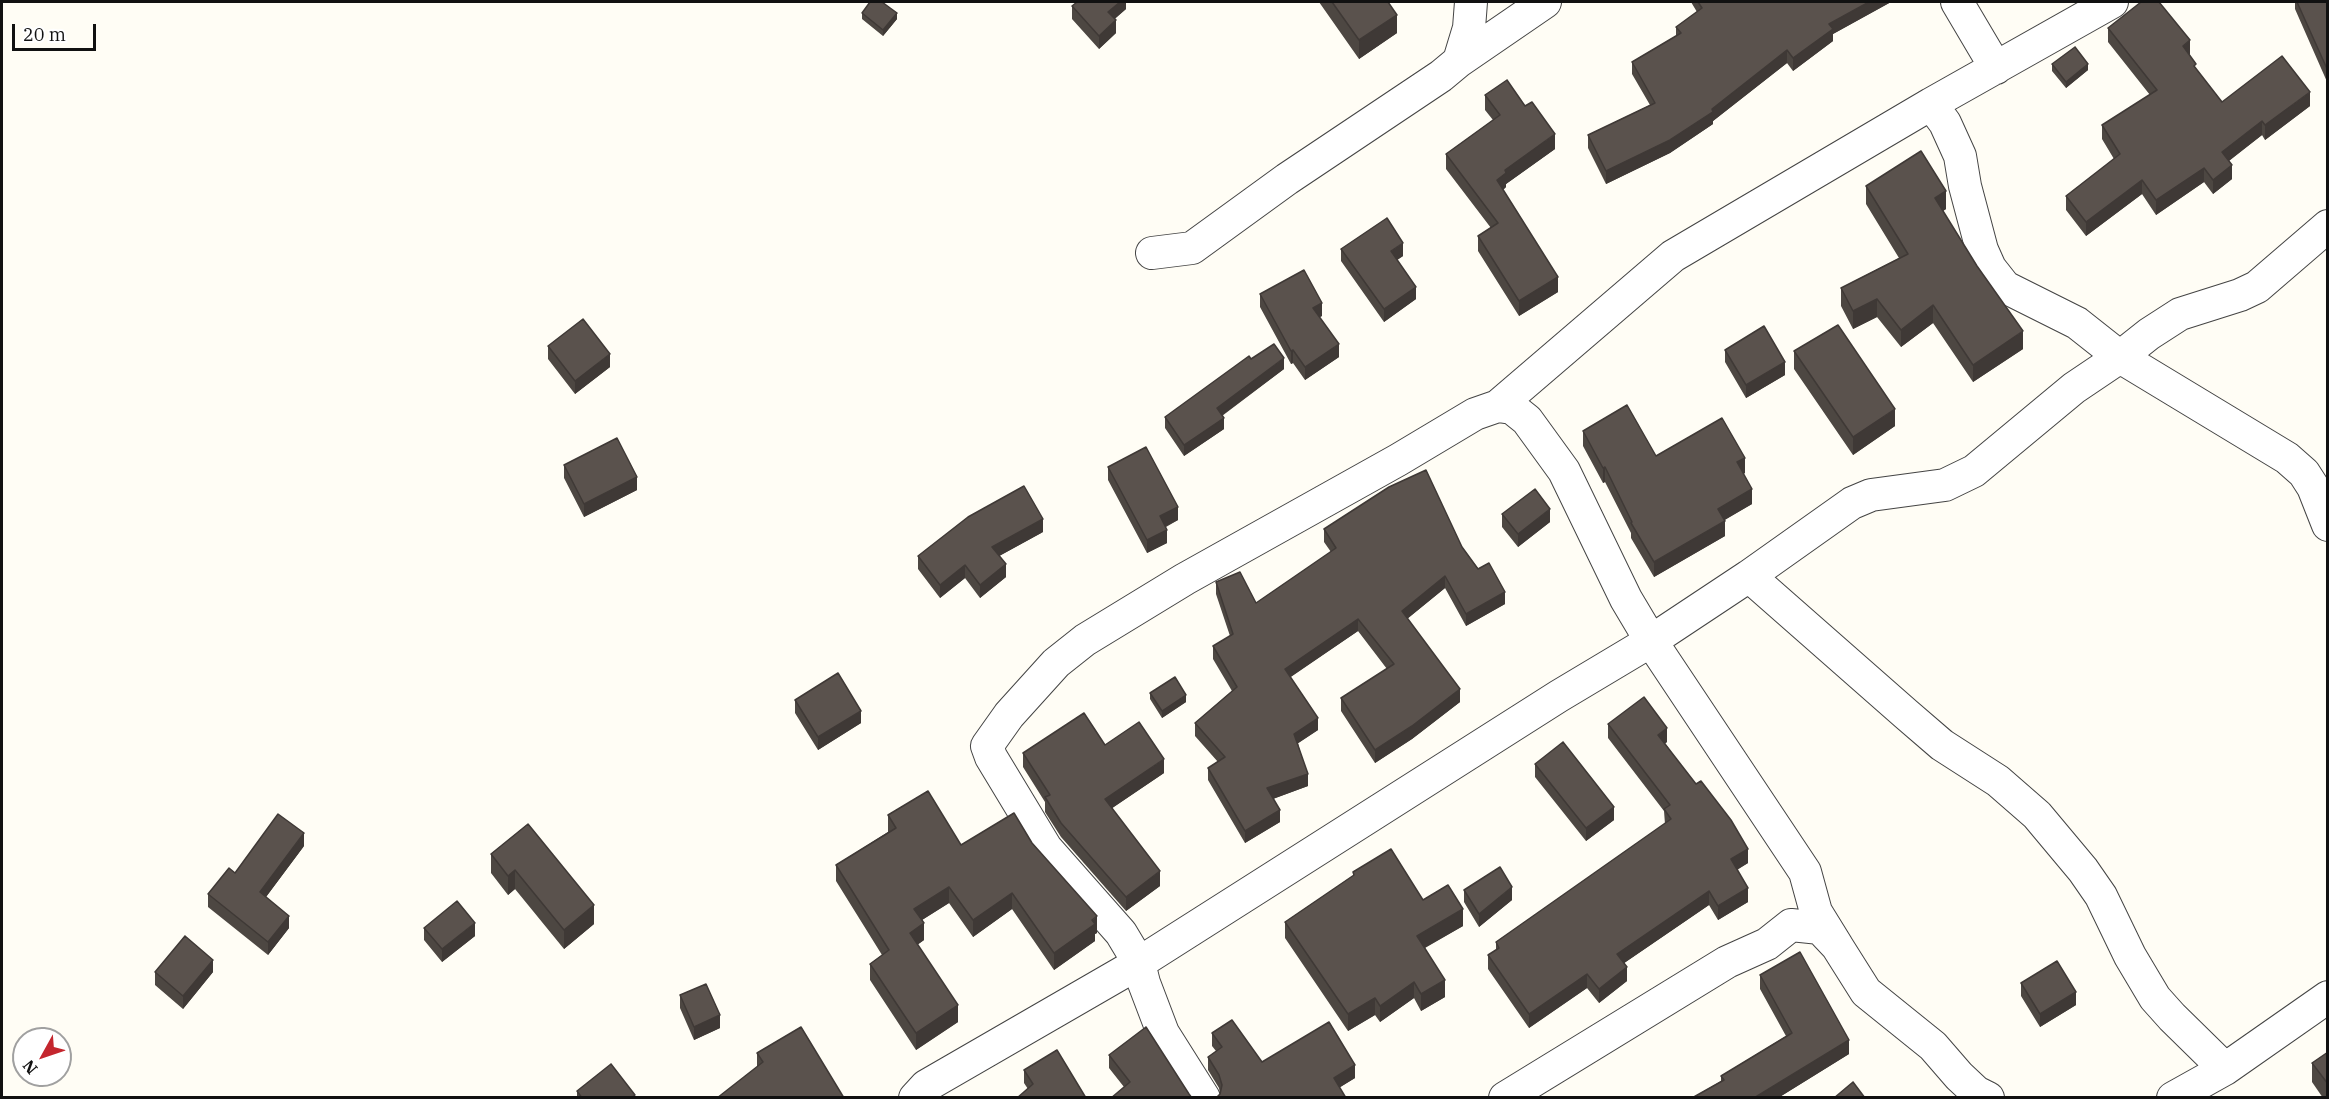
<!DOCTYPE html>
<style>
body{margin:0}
#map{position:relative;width:2329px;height:1099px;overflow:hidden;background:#fffdf5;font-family:"IBM Plex Serif",serif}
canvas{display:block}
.frame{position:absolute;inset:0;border:3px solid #111;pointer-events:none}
.north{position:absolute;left:12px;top:1027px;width:60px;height:60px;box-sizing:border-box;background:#fff;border:2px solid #a0a0a0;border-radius:50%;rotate:230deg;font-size:16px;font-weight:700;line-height:24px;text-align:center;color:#111}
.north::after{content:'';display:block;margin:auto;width:21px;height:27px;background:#c4262e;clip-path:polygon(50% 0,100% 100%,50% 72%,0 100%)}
.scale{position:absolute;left:12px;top:24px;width:84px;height:27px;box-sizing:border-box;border:3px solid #111;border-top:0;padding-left:8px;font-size:18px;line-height:21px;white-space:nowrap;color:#111;-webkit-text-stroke:4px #fff;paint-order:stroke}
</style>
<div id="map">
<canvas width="2329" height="1099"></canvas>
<div class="frame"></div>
<div class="north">N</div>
<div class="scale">20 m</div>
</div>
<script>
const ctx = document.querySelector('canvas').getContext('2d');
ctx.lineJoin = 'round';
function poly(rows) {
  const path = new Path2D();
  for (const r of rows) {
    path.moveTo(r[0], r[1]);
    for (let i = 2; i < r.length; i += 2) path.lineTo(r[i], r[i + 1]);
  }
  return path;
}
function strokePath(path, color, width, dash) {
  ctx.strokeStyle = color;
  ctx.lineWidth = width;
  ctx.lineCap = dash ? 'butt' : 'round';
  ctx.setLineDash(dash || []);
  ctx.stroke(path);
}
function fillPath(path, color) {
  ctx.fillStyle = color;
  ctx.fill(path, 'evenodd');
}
const street = poly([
 [1957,2,1996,68],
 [2112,2,1931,104,1945,123,1960,156,1965,186,1982,250,1990,268,2005,287,2077,323,2120,357,2287,458,2304,473,2313,487,2328,525],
 [1459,61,1545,2],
 [1152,253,1192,248,1287,179,1441,76,1459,61,1469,28,1471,2],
 [1498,406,1673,256,1931,104],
 [1749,576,1906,714,1942,745,1998,781,2037,815,2083,870,2101,896,2130,956,2155,998,2172,1017,2225,1069],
 [915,1098,926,1086,1139,963,1559,696,1651,641,1749,576,1852,503,1871,495,1945,485,1974,471,2074,388,2120,357,2149,334,2180,314,2240,295,2257,287,2328,226],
 [1204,1098,1163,1033,1144,983,1139,963,1121,933,1046,848,991,757,987,746,1009,715,1056,663,1085,640,1185,579,1398,460,1475,414,1498,406,1512,408,1527,420,1564,471,1626,599,1651,641,1805,872,1816,912,1837,946],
 [1505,1098,1727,962,1767,944,1791,925,1820,928,1837,946,1866,992,1933,1046,1959,1076,1976,1092,1988,1098],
 [2173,1098,2225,1069,2328,997]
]);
strokePath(street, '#444', 34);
strokePath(street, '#fff', 32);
fillPath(poly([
 [1126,2,1126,9,1114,19,1116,33,1099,49,1072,19,1072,6],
 [1319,2,1388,2,1397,33,1359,59],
 [1691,2,1891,2,1833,34,1833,41,1793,71,1787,63,1713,121,1713,124,1670,153,1606,184,1588,148,1588,135,1650,105,1632,74,1632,62,1676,36,1676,27,1697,12],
 [2295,2,2328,2,2328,84,2295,9],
 [862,13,897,19,883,36,862,19],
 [2108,28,2190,54,2189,55,2196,69,2222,102,2310,106,2265,140,2262,135,2229,161,2232,179,2213,194,2204,182,2156,215,2142,194,2086,236,2066,210,2066,196,2114,159,2102,139,2102,125,2150,95,2108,42],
 [2052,64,2088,70,2066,88,2052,71],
 [1485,95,1555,149,1506,184,1506,187,1503,190,1558,292,1519,316,1478,251,1478,236,1491,228,1446,169,1446,154,1493,120,1485,110],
 [1866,186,1946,209,1943,211,2023,349,1973,382,1933,323,1901,347,1877,317,1853,329,1841,306,1841,288,1899,258,1866,204],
 [1341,249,1403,256,1397,260,1416,299,1384,322,1341,261],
 [1260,294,1322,316,1319,317,1339,357,1305,380,1293,363,1291,364,1260,307],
 [548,346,610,367,575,394,548,359],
 [1725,350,1785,375,1746,398,1725,362],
 [1794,351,1895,426,1853,455,1794,369],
 [1251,359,1284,369,1222,416,1224,429,1184,456,1165,428,1165,417],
 [1583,431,1656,456,1745,473,1743,474,1752,504,1724,520,1725,536,1654,577,1631,538,1631,533,1605,482,1603,483,1583,446],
 [564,465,637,490,584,517,564,478],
 [1108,467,1178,520,1166,527,1167,543,1147,553,1108,480],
 [1502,514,1550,522,1518,547,1502,527],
 [1324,529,1462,547,1505,604,1466,626,1445,588,1407,619,1460,702,1412,739,1375,763,1341,711,1341,698,1387,669,1358,631,1290,677,1318,730,1298,743,1308,786,1273,799,1280,822,1245,843,1208,780,1208,768,1218,762,1195,736,1195,723,1232,691,1213,659,1213,646,1230,636,1216,594,1216,582,1256,603,1331,552,1324,542],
 [1043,532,999,556,1006,577,980,598,965,578,940,598,918,569,918,556],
 [1150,693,1186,702,1162,718,1150,699],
 [795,700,861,723,818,750,795,713],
 [1608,724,1667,742,1665,743,1748,863,1737,870,1748,902,1718,920,1709,905,1624,963,1627,981,1599,1003,1587,988,1529,1028,1488,969,1488,955,1496,950,1496,942,1665,824,1664,811,1608,738],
 [1105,745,1164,773,1112,808,1160,886,1126,911,1061,837,1045,812,1045,802,1023,767,1023,753],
 [1535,764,1614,820,1586,841,1535,777],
 [888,815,961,845,1032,843,1097,933,1095,934,1095,941,1054,970,1012,909,973,937,949,903,922,920,924,940,917,945,958,1022,916,1050,870,980,870,964,882,955,836,881,836,865,888,832],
 [528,824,594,924,564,949,515,889,508,895,491,873,491,854],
 [304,846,266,897,289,928,268,955,208,907,208,894,235,873],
 [1353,872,1463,926,1425,948,1445,997,1421,1011,1414,998,1380,1022,1375,1015,1348,1031,1285,938,1285,922,1353,876],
 [1464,890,1512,900,1479,927,1464,902],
 [424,928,475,936,442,962,424,940],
 [155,972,213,972,183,1009,155,985],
 [1760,975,1849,1054,1778,1098,1692,1098,1721,1081,1721,1076,1786,1036,1760,989],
 [2021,983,2076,1005,2040,1027,2021,996],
 [680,995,720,1028,694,1040,680,1008],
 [1212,1033,1262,1062,1355,1078,1340,1087,1220,1094,1219,1088,1208,1070,1208,1057,1216,1051,1212,1046],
 [2328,1052,2328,1098,2323,1098,2312,1082,2312,1063],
 [757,1053,844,1098,757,1067],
 [1109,1055,1189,1094,1124,1087,1109,1068],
 [1024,1070,1086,1098,1028,1089,1024,1083],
 [577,1091,635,1098,577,1098]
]), '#4d4742');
fillPath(poly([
 [1120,2,1126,2,1126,9,1108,25,1108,12],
 [1869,2,1891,2,1833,34,1833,41,1793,71,1793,58,1829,24],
 [897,13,897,19,883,36,883,30],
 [1397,15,1397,33,1359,59,1359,40],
 [1116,20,1116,33,1099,49,1099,36],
 [2190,40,2190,54,2183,60,2183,46],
 [1787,50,1787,63,1713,121,1713,124,1670,153,1606,184,1606,171,1712,109],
 [2088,64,2088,70,2066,88,2066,82],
 [2310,92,2310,106,2265,140,2265,125],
 [2262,121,2262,135,2222,166,2222,152],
 [1555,134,1555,149,1506,184,1506,187,1497,195,1497,180,1505,170],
 [2232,165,2232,179,2213,194,2213,180],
 [2204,168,2204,182,2156,215,2156,200],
 [2142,180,2142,194,2086,236,2086,222],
 [1946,191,1946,209,1935,216,1935,198],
 [1403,243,1403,256,1391,264,1391,251],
 [1558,277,1558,292,1519,316,1519,301],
 [1416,287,1416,299,1384,322,1384,309],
 [1877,299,1877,317,1853,329,1853,311],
 [1322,303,1322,316,1313,321,1313,308],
 [1933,305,1933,323,1901,347,1901,330],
 [2023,331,2023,349,1973,382,1973,365],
 [1339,344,1339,357,1305,380,1305,367],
 [1293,350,1293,363,1291,364,1291,351],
 [610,354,610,367,575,394,575,381],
 [1284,358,1284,369,1217,419,1217,408],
 [1785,362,1785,375,1746,398,1746,385],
 [1895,409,1895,426,1853,455,1853,437],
 [1224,418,1224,429,1184,456,1184,445],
 [1745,458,1745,473,1737,477,1737,462],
 [1605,467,1605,482,1603,483,1603,468],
 [637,477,637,490,584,517,584,504],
 [1752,489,1752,504,1718,524,1718,509],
 [1178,507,1178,520,1160,529,1160,516],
 [1550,509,1550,522,1518,547,1518,534],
 [1043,519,1043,532,992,560,992,547],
 [1725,521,1725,536,1654,577,1654,562],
 [1167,530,1167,543,1147,553,1147,540],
 [1006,564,1006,577,980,598,980,585],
 [965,565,965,578,940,598,940,585],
 [1445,576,1445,588,1402,623,1402,611],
 [1505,592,1505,604,1466,626,1466,614],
 [1358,619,1358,631,1285,681,1285,669],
 [1460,689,1460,702,1412,739,1375,763,1375,750],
 [1186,695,1186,702,1162,718,1162,711],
 [861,711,861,723,818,750,818,737],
 [1318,718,1318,730,1294,746,1294,734],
 [1667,728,1667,742,1658,749,1658,735],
 [1164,759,1164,773,1105,813,1105,799],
 [1308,774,1308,786,1267,801,1267,788],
 [1614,807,1614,820,1586,841,1586,828],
 [1280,810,1280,822,1245,843,1245,831],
 [304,833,304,846,260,905,260,892],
 [1748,849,1748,863,1731,873,1731,859],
 [515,870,515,889,508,895,508,876],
 [1160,871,1160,886,1126,911,1126,897],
 [949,887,949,903,914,925,914,909],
 [1512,887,1512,900,1479,927,1479,914],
 [1748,888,1748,902,1718,920,1718,906],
 [1709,891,1709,905,1617,968,1617,954],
 [1012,893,1012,909,973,937,973,920],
 [594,905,594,924,564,949,564,930],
 [1463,909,1463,926,1417,952,1417,936],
 [289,916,289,928,268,955,268,942],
 [1097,916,1097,933,1095,934,1095,941,1054,970,1054,953],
 [475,923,475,936,442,962,442,949],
 [924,923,924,940,910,950,910,933],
 [213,960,213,972,183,1009,183,996],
 [1627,967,1627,981,1599,1003,1599,989],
 [1587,974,1587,988,1529,1028,1529,1014],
 [1445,980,1445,997,1421,1011,1421,994],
 [1414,982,1414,998,1380,1022,1380,1006],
 [2076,992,2076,1005,2040,1027,2040,1014],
 [1375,998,1375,1015,1348,1031,1348,1014],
 [958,1005,958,1022,916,1050,916,1033],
 [720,1015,720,1028,694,1040,694,1027],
 [1849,1040,1849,1054,1778,1098,1754,1098],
 [1355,1065,1355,1078,1334,1091,1334,1078]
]), '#3f3936');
const building = poly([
 [870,2,882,2,897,13,883,30,862,13,870,2],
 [1077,2,1120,2,1108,12,1116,20,1099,36,1072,6,1077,2],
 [1332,2,1388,2,1397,15,1359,40,1332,2],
 [1698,2,1869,2,1829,24,1833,29,1793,58,1787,50,1712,109,1713,112,1670,140,1606,171,1588,135,1655,103,1632,62,1681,33,1676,27,1702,8,1698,2],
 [2141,2,2159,2,2190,40,2183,46,2196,64,2194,66,2222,102,2282,56,2310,92,2265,125,2262,121,2222,152,2232,165,2213,180,2204,168,2156,200,2142,180,2086,222,2066,196,2120,154,2102,125,2157,90,2108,28,2141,2],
 [2297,2,2328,2,2328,71,2297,2],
 [2075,47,2088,64,2066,82,2052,64,2075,47],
 [1507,80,1525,106,1532,102,1555,134,1505,170,1506,173,1497,180,1558,277,1519,301,1478,236,1498,223,1446,154,1500,115,1485,95,1507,80],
 [1921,151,1946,191,1935,198,1977,266,2023,331,1973,365,1933,305,1901,330,1877,299,1853,311,1841,288,1908,254,1866,186,1921,151],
 [1387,218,1403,243,1391,251,1416,287,1384,309,1341,249,1387,218],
 [1304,270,1322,303,1313,308,1339,344,1305,367,1293,350,1291,351,1260,294,1304,270],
 [583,319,610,354,575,381,548,346,583,319],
 [1838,325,1895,409,1853,437,1794,351,1838,325],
 [1764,326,1785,362,1746,385,1725,350,1764,326],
 [1274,344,1284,358,1217,408,1224,418,1184,445,1165,417,1249,356,1251,359,1274,344],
 [1627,405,1656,456,1722,418,1745,458,1737,462,1752,489,1718,509,1725,521,1654,562,1631,523,1632,522,1605,467,1603,468,1583,431,1627,405],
 [617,438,637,477,584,504,564,465,617,438],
 [1146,447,1178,507,1160,516,1167,530,1147,540,1108,467,1146,447],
 [1426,470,1462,547,1478,569,1489,563,1505,592,1466,614,1445,576,1402,611,1460,689,1412,726,1375,750,1341,698,1394,664,1358,619,1285,669,1318,718,1294,734,1308,774,1267,788,1280,810,1245,831,1208,768,1225,757,1195,723,1237,687,1213,646,1233,634,1216,582,1240,572,1256,603,1336,548,1324,529,1389,487,1426,470],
 [1024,486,1043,519,992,547,1006,564,980,585,965,565,940,585,918,556,968,517,1024,486],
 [1535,489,1550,509,1518,534,1502,514,1535,489],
 [838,673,861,711,818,737,795,700,838,673],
 [1175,677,1186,695,1162,711,1150,693,1175,677],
 [1644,697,1667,728,1658,735,1696,784,1701,781,1731,820,1748,849,1731,859,1748,888,1718,906,1709,891,1617,954,1627,967,1599,989,1587,974,1529,1014,1488,955,1499,948,1496,942,1671,819,1664,809,1670,805,1608,724,1644,697],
 [1084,713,1105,745,1139,722,1164,759,1105,799,1160,871,1126,897,1061,823,1045,797,1050,795,1023,753,1084,713],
 [1563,742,1614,807,1586,828,1535,764,1563,742],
 [928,791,961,845,1014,813,1032,843,1097,916,1092,920,1095,924,1054,953,1012,893,973,920,949,887,914,909,924,923,910,933,958,1005,916,1033,870,964,889,950,836,865,896,828,888,815,928,791],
 [278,814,304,833,260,892,289,916,268,942,208,894,229,868,235,873,278,814],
 [528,824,594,905,564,930,515,870,508,876,491,854,528,824],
 [1391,849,1423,900,1448,885,1463,909,1417,936,1445,980,1421,994,1414,982,1380,1006,1375,998,1348,1014,1285,922,1354,875,1353,872,1391,849],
 [1500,867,1512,887,1479,914,1464,890,1500,867],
 [457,901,475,923,442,949,424,928,457,901],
 [185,936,213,960,183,996,155,972,185,936],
 [1800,952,1849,1040,1754,1098,1692,1098,1724,1080,1721,1076,1792,1033,1760,975,1800,952],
 [2057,961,2076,992,2040,1014,2021,983,2057,961],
 [706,984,720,1015,694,1027,680,995,706,984],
 [1232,1020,1262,1062,1329,1022,1355,1065,1334,1078,1346,1098,1216,1098,1220,1094,1222,1085,1219,1075,1208,1057,1222,1047,1212,1033,1232,1020],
 [801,1027,844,1098,717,1098,763,1062,757,1053,801,1027],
 [1146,1027,1189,1094,1192,1098,1111,1098,1130,1082,1109,1055,1146,1027],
 [1057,1050,1086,1098,1017,1098,1033,1084,1024,1070,1057,1050],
 [2328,1052,2328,1084,2312,1063,2328,1052],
 [611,1064,635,1095,631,1098,582,1098,577,1091,611,1064],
 [1853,1082,1865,1098,1834,1098,1853,1082]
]);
fillPath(building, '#5a524d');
strokePath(building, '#3f3936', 1.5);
</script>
